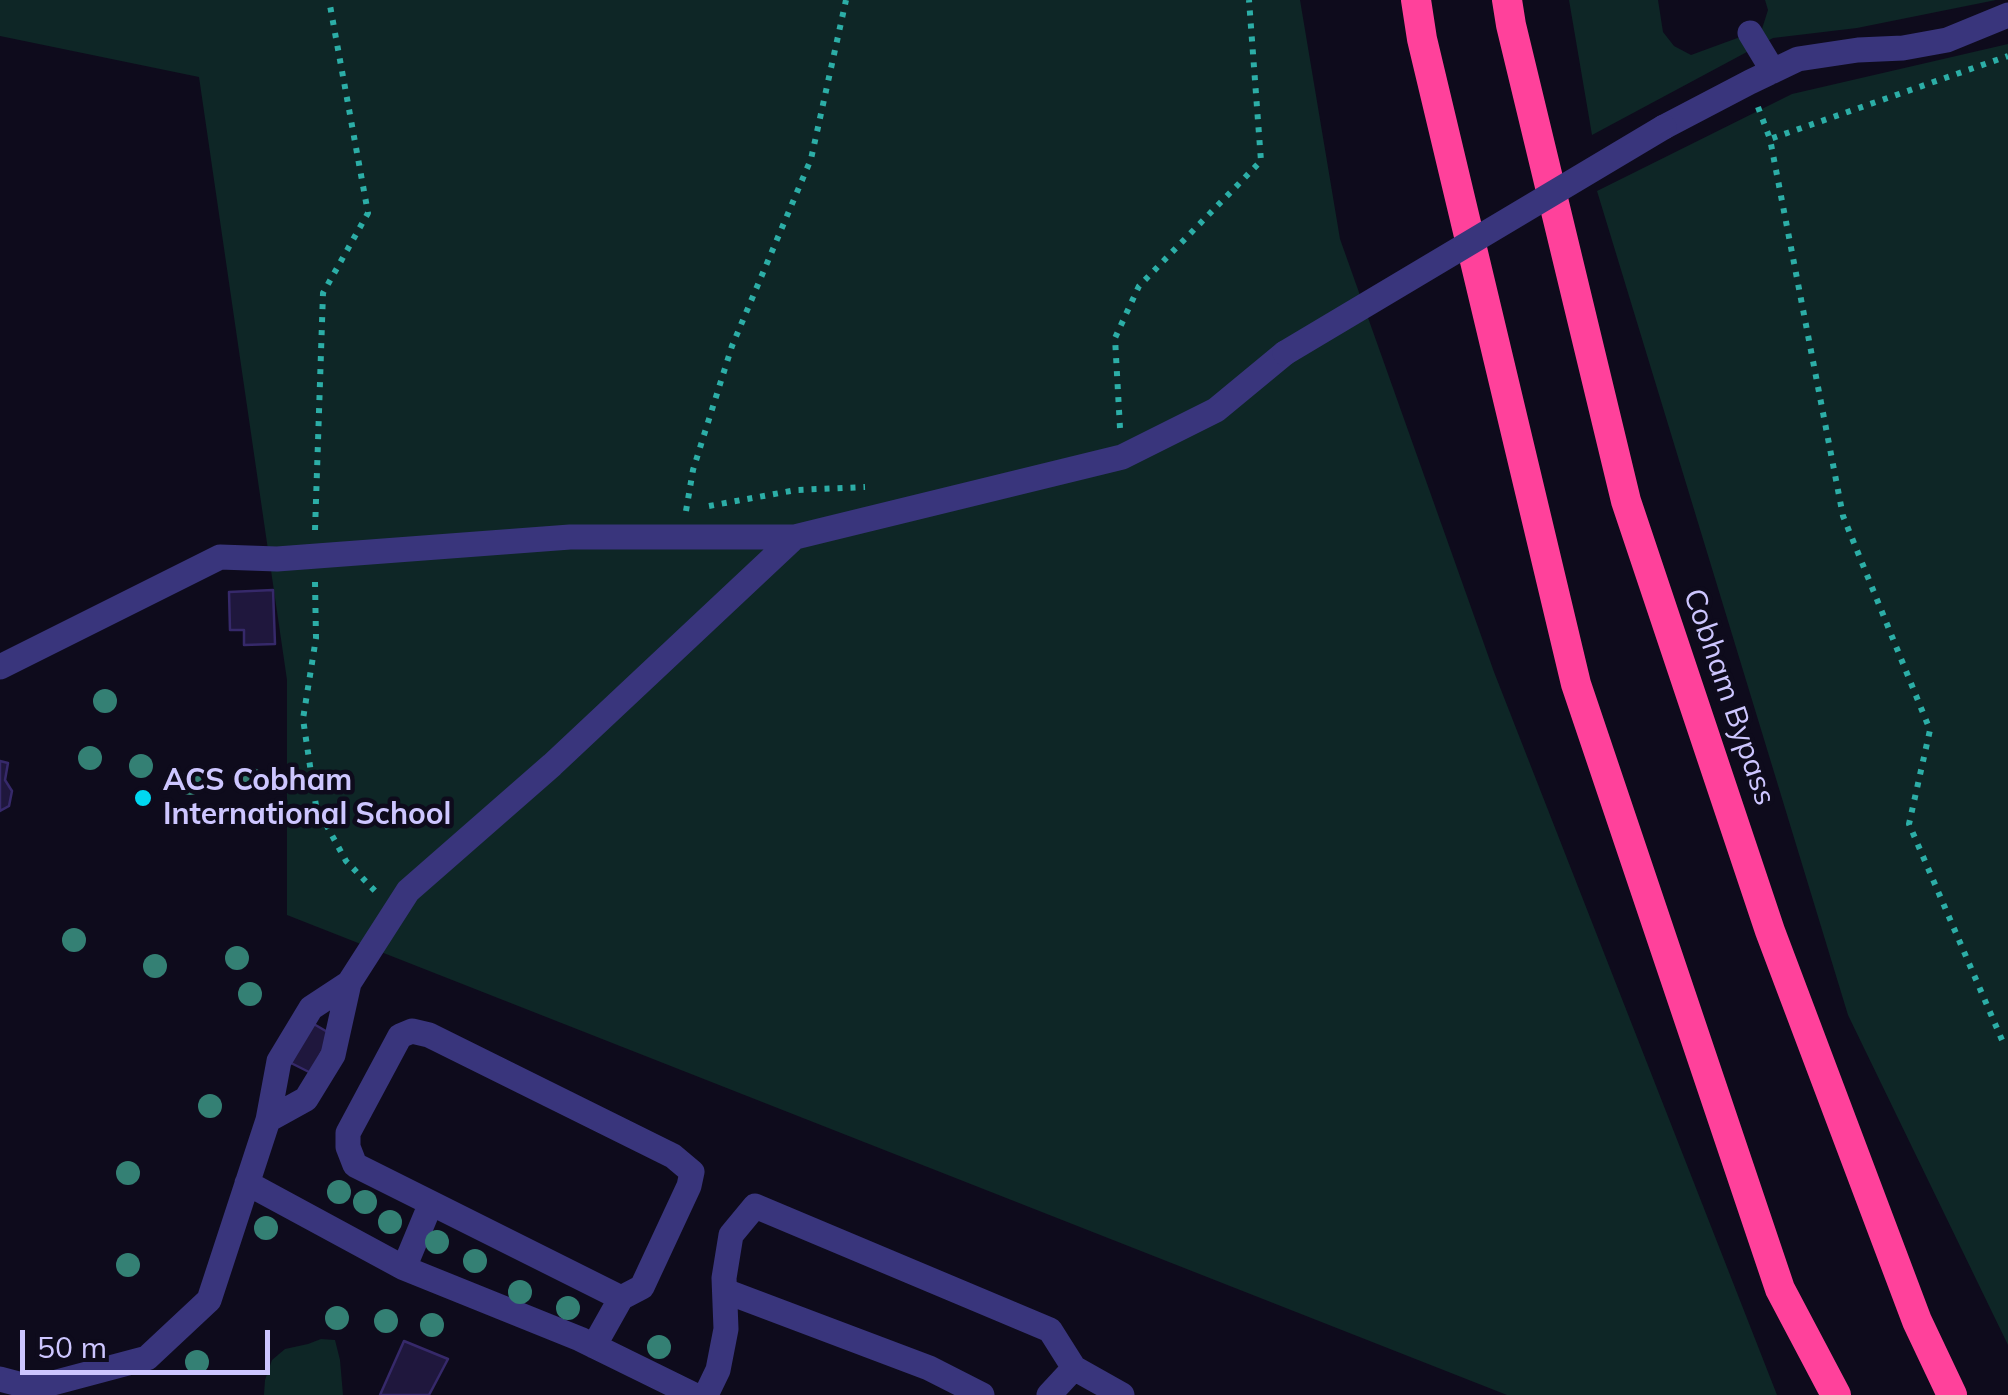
<!DOCTYPE html>
<style>
body{margin:0}
#map{position:relative;width:2008px;height:1395px;overflow:hidden;background:#0e0b1c;font-family:Mulish,sans-serif}
canvas{display:block}
.scale{position:absolute;left:20px;top:1330px;width:250px;height:45px;box-sizing:border-box;border:5px solid #cdc6ff;border-top:0;padding-left:12px;font-size:30px;line-height:35px;white-space:nowrap;color:#cdc6ff;-webkit-text-stroke:8px #0e0b1c;paint-order:stroke}
</style>
<div id="map">
<canvas width="2008" height="1395"></canvas>
<div class="scale">50 m</div>
</div>
<script>
const ctx = document.querySelector('canvas').getContext('2d');
ctx.lineJoin = 'round';
function fillPath(path, color) {
  ctx.fillStyle = color;
  ctx.fill(path, 'evenodd');
}
function poly(rows) {
  const path = new Path2D();
  for (const r of rows) {
    path.moveTo(r[0], r[1]);
    for (let i = 2; i < r.length; i += 2) path.lineTo(r[i], r[i + 1]);
  }
  return path;
}
function strokePath(path, color, width, dash) {
  ctx.strokeStyle = color;
  ctx.lineWidth = width;
  ctx.lineCap = dash ? 'butt' : 'round';
  ctx.setLineDash(dash || []);
  ctx.stroke(path);
}
function label(font, color, halo, rows, align = 'center') {
  ctx.font = font + ' Mulish,sans-serif';
  ctx.lineWidth = 9;
  ctx.setLineDash([]);
  ctx.textBaseline = 'middle';
  ctx.strokeStyle = halo;
  ctx.fillStyle = color;
  for (const [text, x, y, turn = 0] of rows) {
    ctx.save();
    ctx.translate(x, y);
    ctx.rotate((+turn || 0) * Math.PI / 180);
    ctx.textAlign = isNaN(turn) ? turn : align;
    if (halo) ctx.strokeText(text, 0, 0);
    ctx.fillText(text, 0, 0);
    ctx.restore();
  }
}
fillPath(poly([
 [0,0,1300,0,1340,239,1494,672,1777,1395,1507,1395,287,915,287,680,199,77,0,36],
 [1569,0,1658,0,1663,32,1674,46,1691,55,1762,29,1768,10,1765,0,1996,0,1857,28,1773,38,1592,135],
 [2008,44,2008,1345,1848,1015,1597,191,1792,94],
 [321,1339,335,1340,340,1360,343,1395,264,1395,265,1380,272,1360,285,1349,308,1344]
]), '#0e2626');
const building = poly([
 [273,590,275,644,244,645,244,630,230,630,229,592,273,590],
 [0,761,8,763,5,780,12,791,9,806,0,811,0,761],
 [312,1023,331,1034,311,1073,291,1063,312,1023],
 [404,1341,448,1359,429,1395,380,1395,404,1341]
]);
fillPath(building, '#1f173d');
strokePath(building, '#36296a', 2.5);
strokePath(poly([
 [1758,107,1770,139],
 [1120,428,1115,338,1139,286,1261,161,1249,0],
 [709,506,796,490,865,487],
 [686,511,693,470,732,346,811,159,846,0],
 [315,530,323,293,368,213,329,0],
 [315,582,316,638,303,719,316,806,346,861,377,893],
 [2002,1040,1909,824,1930,730,1843,516,1770,139,2008,56]
]), '#2caea7', 6, [5, 8]);
strokePath(poly([
 [1750,33,1773,71],
 [1664,127,1750,82,1798,59,1858,50,1903,48,1947,40,2008,15],
 [0,667,220,557,277,559,570,537,795,537],
 [268,1120,279,1061,311,1008,349,983],
 [247,1183,404,1268,580,1339,694,1395],
 [404,1268,431,1203],
 [725,1291,929,1368,982,1395],
 [594,1346,621,1298,642,1287,689,1186,692,1172,673,1156,429,1035,412,1031,400,1036,348,1133,348,1147,355,1165,621,1298],
 [0,1379,34,1388,147,1358,209,1300,268,1120,306,1099,333,1055,349,983,408,891,552,765,795,537,1122,457,1216,410,1285,353],
 [706,1395,718,1370,726,1329,724,1278,731,1235,755,1206,1050,1330,1074,1368,1122,1395],
 [1049,1395,1074,1368]
]), '#39357c', 25);
strokePath(poly([
 [1416,0,1422,39,1576,684,1780,1289,1836,1395],
 [1507,0,1511,25,1626,501,1770,931,1917,1321,1952,1395]
]), '#ff419b', 30);
strokePath(poly([
 [1285,353,1664,127]
]), '#39357c', 25);
ctx.fillStyle = '#348074';
for (const [x, y] of [
 [105,701],
 [90,758],
 [141,766],
 [252,780],
 [190,783],
 [74,940],
 [237,958],
 [155,966],
 [250,994],
 [210,1106],
 [128,1173],
 [339,1192],
 [365,1202],
 [390,1222],
 [266,1228],
 [437,1242],
 [475,1261],
 [128,1265],
 [520,1292],
 [568,1308],
 [337,1318],
 [386,1321],
 [432,1325],
 [659,1347],
 [197,1362]
]) {
  ctx.beginPath();
  ctx.arc(x, y, 12, 0, 2 * Math.PI);
  ctx.fill();
}
for (const [x, y, r, color] of [
 [143,798,10,"#00d8f1"]
]) {
  const dot = new Path2D();
  dot.arc(x, y, r, 0, 2 * Math.PI);
  ctx.fillStyle = color;
  ctx.fill(dot);
  strokePath(dot, '#0e0b1c', 4);
}
label('30px', '#cdc6ff', '#0e0b1c', [
 ["Cobham Bypass",1729,697,71]
]);
label('bold 30px', '#cdc6ff', '#0e0b1c', [
 ["ACS Cobham",163,781],
 ["International School",163,815]
], 'left');
</script>
